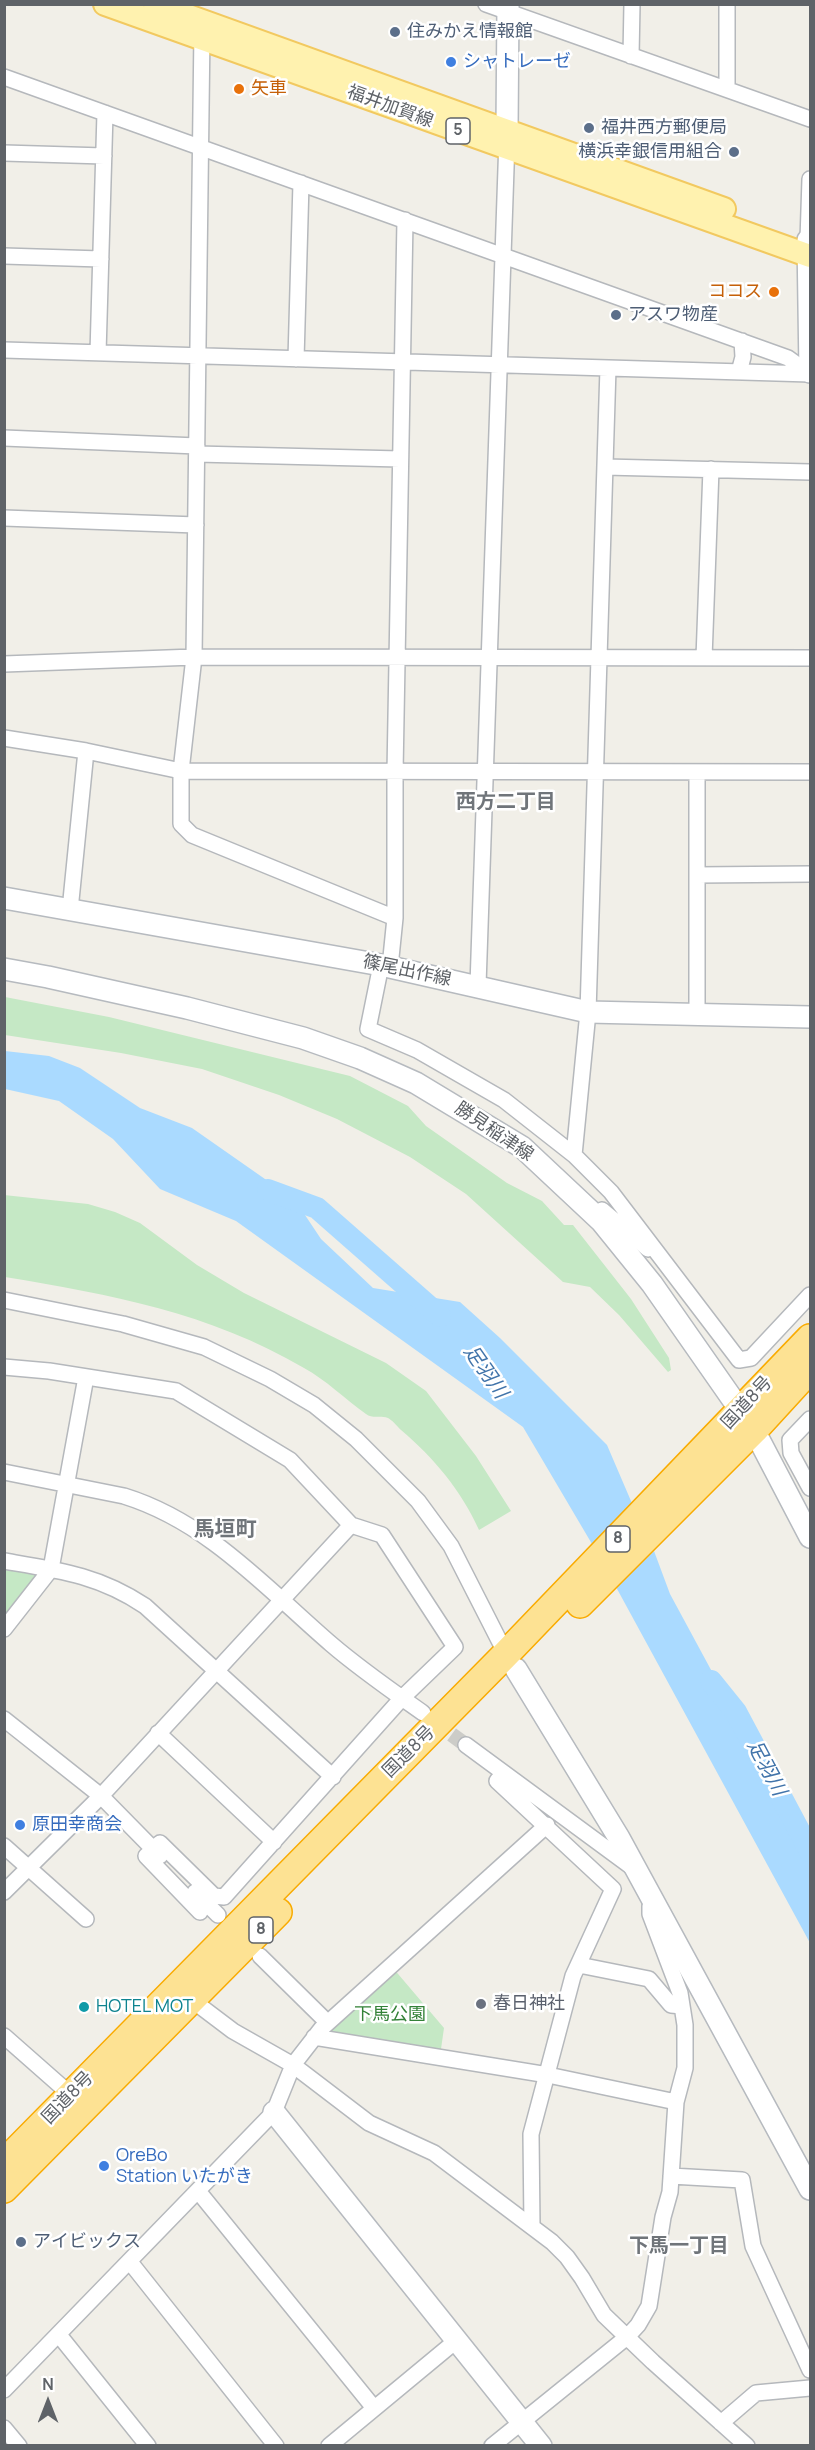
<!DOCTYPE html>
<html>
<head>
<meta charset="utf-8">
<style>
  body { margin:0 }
  #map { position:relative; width:815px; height:2450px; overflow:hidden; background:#f1efe8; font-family:Manrope,sans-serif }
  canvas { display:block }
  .frame { position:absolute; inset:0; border:6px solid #5f6368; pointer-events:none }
  .north { position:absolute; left:18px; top:2372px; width:60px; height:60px; -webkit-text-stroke:4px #fff; paint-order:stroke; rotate:0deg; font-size:16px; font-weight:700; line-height:24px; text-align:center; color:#5f6368 }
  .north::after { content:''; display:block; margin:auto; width:21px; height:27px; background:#5f6368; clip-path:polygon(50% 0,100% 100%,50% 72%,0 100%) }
</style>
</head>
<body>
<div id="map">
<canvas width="815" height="2450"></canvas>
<div class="frame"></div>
<div class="north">N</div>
</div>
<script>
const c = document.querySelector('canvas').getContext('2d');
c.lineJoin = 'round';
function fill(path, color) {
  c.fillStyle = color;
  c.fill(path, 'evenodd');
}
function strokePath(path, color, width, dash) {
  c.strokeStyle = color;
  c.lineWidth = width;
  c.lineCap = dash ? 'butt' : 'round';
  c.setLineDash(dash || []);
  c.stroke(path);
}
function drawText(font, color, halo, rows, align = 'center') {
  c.font = font + ' Manrope,"Noto Sans JP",sans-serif';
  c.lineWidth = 5;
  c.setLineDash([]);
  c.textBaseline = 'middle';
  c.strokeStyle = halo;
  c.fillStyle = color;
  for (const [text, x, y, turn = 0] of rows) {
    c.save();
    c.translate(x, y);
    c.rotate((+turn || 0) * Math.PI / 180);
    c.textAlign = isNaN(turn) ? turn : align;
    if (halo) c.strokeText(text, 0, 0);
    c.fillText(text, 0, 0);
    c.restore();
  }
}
const green = new Path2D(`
  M 5,997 L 109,1017 L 350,1076 L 408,1106 L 426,1126 L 507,1183 L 542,1201 L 564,1225 L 573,1225 L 631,1299 L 669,1358 L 671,1370 L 668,1372 L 619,1315 L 590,1287 L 563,1282 L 466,1194 L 410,1157 L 337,1119 L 279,1095 L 202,1069 L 121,1053 L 5,1035 Z
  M 4,1195 L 88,1204 L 115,1212 L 140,1223 L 197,1265 L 244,1293 L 386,1363 L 426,1391 L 476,1456 L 511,1511 L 479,1530 C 461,1490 434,1458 401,1430 C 397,1426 392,1420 388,1418 C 380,1415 372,1419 366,1414 C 345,1399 326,1380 304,1368 C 208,1312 112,1295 5,1277 Z
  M 5,1567 L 44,1573 L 5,1621 Z
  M 393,1968 L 444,2028 L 440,2056 L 323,2035 Z`);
const water = new Path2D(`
  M 5,1051 L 49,1056 L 80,1068 L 140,1108 L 192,1128 L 295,1200 L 321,1239 L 373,1288 L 460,1302 L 500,1338 L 607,1445 L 634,1508 L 592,1544 L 523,1427 L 236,1221 L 160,1189 L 113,1139 L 59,1101 L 5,1089 Z
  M 654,1551 L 670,1594 L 810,1853 L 810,1943 L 616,1587 Z`);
const river = new Path2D(`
  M 268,1190 L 317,1208 L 440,1316
  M 711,1681 L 736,1712 L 810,1851`);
const streetTunnel = new Path2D(`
  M 433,1721 L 466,1745`);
const street = new Path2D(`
  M 486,4 L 810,119
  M 727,4 L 727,89
  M 202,31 L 194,657 L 181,771 L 181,824 L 192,835 L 395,918
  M 631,56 L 632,4
  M 4,77 L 788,358 L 810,374
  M 4,153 L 104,156
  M 808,240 L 810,179
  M 4,256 L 101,259
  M 4,350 L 810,374
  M 98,353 L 105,113
  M 296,359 L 301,183
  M 739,372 L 743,357 L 742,341
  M 4,438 L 197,446
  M 197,454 L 400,459
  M 605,467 L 810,472
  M 4,518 L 196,525
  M 704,658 L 711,469
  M 4,664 L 194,657 L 810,658
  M 4,738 L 86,751 L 181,771 L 810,772
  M 697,772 L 697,1014
  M 697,875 L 810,874
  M 70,910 L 86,751
  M 381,965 L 368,1029 L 417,1050 L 504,1100 L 574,1155 L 611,1192 L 739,1360 L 751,1358 L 810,1295
  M 390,967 L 395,918 L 395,772 L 405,220
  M 478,985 L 507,139
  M 574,1155 L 588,1012 L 608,368
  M 602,1210 L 648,1249
  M 4,1300 L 123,1324 L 204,1347 L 270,1379 L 314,1405 L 356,1439 L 418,1501 L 451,1546 L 506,1654
  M 4,1367 L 49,1371 L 176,1391 L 290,1460 L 351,1525 L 101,1796 L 4,1892
  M 810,1419 L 790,1440 L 791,1453 L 810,1488
  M 4,1472 L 124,1496 C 208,1522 266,1588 331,1644 C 360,1669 392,1691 423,1713
  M 4,1561 C 58,1570 99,1575 145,1606 L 333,1777
  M 4,1629 L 51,1569 L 86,1377
  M 4,1719 L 101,1796 L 160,1856
  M 158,1733 L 274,1842
  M 466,1745 L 633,1868
  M 504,1773 L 497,1781 L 613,1889 L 573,1976 L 531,2134 L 532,2227
  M 4,1846 L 86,1919
  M 195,1892 L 218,1915
  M 200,1912 L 146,1856 L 160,1843 L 214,1896 L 224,1897 L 402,1698 L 455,1647 L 382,1535 L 351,1525
  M 260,1956 L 327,2022
  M 579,1965 L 649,1979 L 671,2005 L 682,2006
  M 192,2000 L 233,2031 L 293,2065 L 369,2123 L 434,2153 L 552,2242 L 567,2257 L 582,2278 L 604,2315 L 653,2362 L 747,2446
  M 4,2036 L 71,2095
  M 314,2037 L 548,2075 L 676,2102
  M 671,2176 L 742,2180 L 753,2246 L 810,2370
  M 198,2191 L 374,2408
  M 130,2262 L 276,2446
  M 59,2335 L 148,2446
  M 4,2390 L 274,2112 L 293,2065 L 321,2029 L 547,1825
  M 721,2423 L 756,2393 L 810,2388
  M 4,2428 L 19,2446
  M 329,2446 L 457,2340
  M 492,2446 L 627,2337 L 638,2325 L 649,2306 L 663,2217 L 670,2192 L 676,2102 L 685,2068 L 685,2025 L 680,1993 L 650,1914 L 650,1906`);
const secondary = new Path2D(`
  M 507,130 L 508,4
  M 808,240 L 810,372
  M 4,898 L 381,965 L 588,1012 L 810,1017
  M 4,969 L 48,977 L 187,1008 L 303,1038 L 360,1058 L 416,1083 L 522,1147 L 601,1221 L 652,1284 L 754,1430 L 810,1537
  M 516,1669 L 619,1838 L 810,2189
  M 274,2112 L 541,2446`);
const primary = new Path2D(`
  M 105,4 L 810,256
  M 155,4 L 724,209`);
const highway = new Path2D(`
  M 580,1604 L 754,1430 L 810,1369
  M 4,2163 L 506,1654 L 810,1338
  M 4,2189 L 278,1912`);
const markers = [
  [395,32,6,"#5c6f8a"],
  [451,62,6,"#3f7fe0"],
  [239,89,6,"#e8710a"],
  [589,128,6,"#5c6f8a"],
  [734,152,6,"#5c6f8a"],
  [774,292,6,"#e8710a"],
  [616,315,6,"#5c6f8a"],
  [20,1825,6,"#3f7fe0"],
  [481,2004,6,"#6b7280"],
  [84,2007,6,"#0f9aa8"],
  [104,2166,6,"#3f7fe0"],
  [21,2242,6,"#5c6f8a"]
];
const shields = [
  [458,131,24],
  [618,1539,24],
  [261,1930,24]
];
const shieldNames = [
  ["5",458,131],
  ["8",618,1539],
  ["8",261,1930]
];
const serviceNames = [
  ["住みかえ情報館",407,32],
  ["福井西方郵便局",601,128],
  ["横浜幸銀信用組合",722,152,"right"],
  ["アスワ物産",628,315],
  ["アイビックス",33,2242]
];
const shopNames = [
  ["シャトレーゼ",463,62],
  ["原田幸商会",32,1825],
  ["OreBo",116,2156],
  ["Station いたがき",116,2177]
];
const foodNames = [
  ["矢車",251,89],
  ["ココス",762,292,"right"]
];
const streetNames = [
  ["福井加賀線",390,107,20],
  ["篠尾出作線",407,971,12],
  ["勝見稲津線",494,1132,34],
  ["国道8号",747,1403,-47],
  ["国道8号",409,1752,-45],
  ["国道8号",68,2098,-46]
];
const worshipNames = [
  ["春日神社",493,2004]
];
const cultureNames = [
  ["HOTEL MOT",96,2007]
];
const parkNames = [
  ["下馬公園",390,2015]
];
const neighbourhoodNames = [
  ["西方二丁目",506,802],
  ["下馬一丁目",679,2246]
];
const waterNames = [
  ["足羽川",485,1372,55],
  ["足羽川",766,1768,62]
];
const quarterNames = [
  ["馬垣町",225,1530]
];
fill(green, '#c5e8c5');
fill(water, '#aadaff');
strokePath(river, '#aadaff', 22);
strokePath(streetTunnel, '#ccccc8', 15, [15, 8]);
strokePath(street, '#b5b8bc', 18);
strokePath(secondary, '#b6babf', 24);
strokePath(primary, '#f2c960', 26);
strokePath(highway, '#f9ab00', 30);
strokePath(street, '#fff', 15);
strokePath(secondary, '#fff', 21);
strokePath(primary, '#fff2af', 22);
strokePath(highway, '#fde293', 27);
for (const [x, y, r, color] of markers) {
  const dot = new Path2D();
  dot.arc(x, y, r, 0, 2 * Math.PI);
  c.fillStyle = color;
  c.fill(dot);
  strokePath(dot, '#fff', 2);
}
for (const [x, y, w] of shields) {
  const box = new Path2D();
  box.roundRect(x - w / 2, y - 13, w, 26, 4.5);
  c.fillStyle = '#fff';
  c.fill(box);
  strokePath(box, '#5f6368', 1.5);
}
drawText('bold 16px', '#5f6368', null, shieldNames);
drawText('18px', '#4e5e75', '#fff', serviceNames, 'left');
drawText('18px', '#366cbe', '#fff', shopNames, 'left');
drawText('18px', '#c56008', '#fff', foodNames, 'left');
drawText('18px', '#5f6368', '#fff', streetNames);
drawText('18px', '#5b616d', '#fff', worshipNames, 'left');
drawText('18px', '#0d838f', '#fff', cultureNames, 'left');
drawText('18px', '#348238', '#fff', parkNames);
drawText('bold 20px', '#70757a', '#fff', neighbourhoodNames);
drawText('italic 20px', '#4174aa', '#fff', waterNames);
drawText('bold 21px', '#70757a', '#fff', quarterNames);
</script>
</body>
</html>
